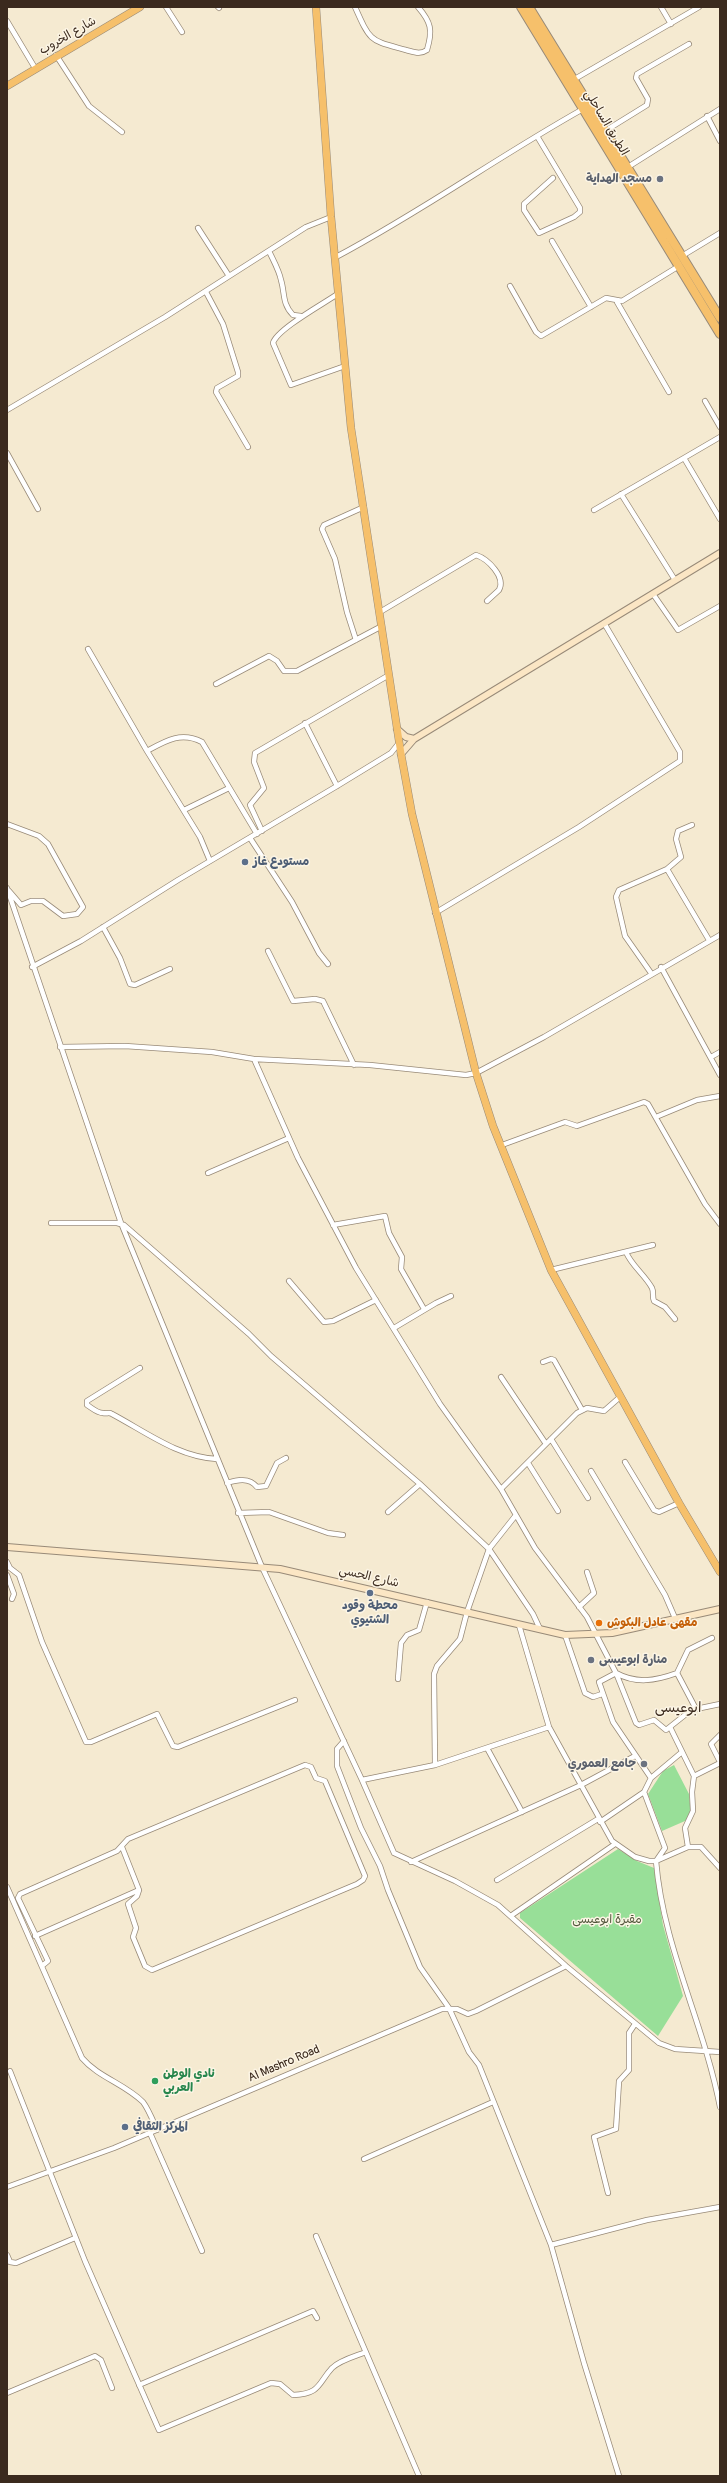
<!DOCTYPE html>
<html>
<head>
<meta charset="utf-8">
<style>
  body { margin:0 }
  #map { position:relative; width:727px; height:2483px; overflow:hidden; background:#f5ead1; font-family:Pangolin,sans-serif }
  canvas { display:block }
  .frame { position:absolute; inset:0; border:8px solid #3b2a1e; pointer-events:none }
</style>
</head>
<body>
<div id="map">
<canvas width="727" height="2483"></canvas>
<div class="frame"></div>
</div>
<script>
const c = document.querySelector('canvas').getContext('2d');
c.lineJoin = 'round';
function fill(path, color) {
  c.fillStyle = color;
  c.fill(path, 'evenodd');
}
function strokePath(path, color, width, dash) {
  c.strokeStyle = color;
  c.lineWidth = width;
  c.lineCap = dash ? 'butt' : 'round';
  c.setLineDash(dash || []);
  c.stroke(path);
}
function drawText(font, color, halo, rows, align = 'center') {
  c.font = font + ' Pangolin,"Playpen Sans Arabic",sans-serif';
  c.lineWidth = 3;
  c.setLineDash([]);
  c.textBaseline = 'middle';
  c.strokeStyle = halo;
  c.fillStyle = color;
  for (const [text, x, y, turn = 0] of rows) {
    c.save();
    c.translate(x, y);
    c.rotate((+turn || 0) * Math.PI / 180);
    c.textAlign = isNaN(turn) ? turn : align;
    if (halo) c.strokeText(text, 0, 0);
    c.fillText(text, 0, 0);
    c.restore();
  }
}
const green = new Path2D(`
  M 674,1765 L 689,1794 L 691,1814 L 685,1821 L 662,1831 L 648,1794 L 663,1771 Z
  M 618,1849 L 637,1861 L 654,1868 L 663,1925 L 683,1996 L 658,2036 L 520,1918 L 520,1913 Z`);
const street = new Path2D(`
  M 166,7 L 182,32
  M 218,7 L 219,8
  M 355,7 C 371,43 370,40 406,50 C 414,52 420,55 427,50 C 433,30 431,22 418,7
  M 661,7 L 671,24
  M 7,21 L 35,68
  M 56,55 L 89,106 L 122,132
  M 573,80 L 699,7
  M 707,116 L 720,141
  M 605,131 L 647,105 L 648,99 L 636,78 L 637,74 L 689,44
  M 537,136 L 580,208 L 580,212 L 574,217 L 539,233 L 524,210 L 524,204 L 553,178
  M 628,167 L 720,109
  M 198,228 L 229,276
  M 552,241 L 591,307
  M 269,251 C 273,260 279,270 281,280 C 285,293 282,304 293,315 L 301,316
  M 682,256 L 720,233
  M 336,257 C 421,212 499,156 583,109
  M 510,286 L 536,332 L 541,336 L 606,298 L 622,301 L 679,266
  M 206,292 L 223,324 L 238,372 L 238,376 L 217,388 L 216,392 L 248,447
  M 339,293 C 325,303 277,329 273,343 L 291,385 L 345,366
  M 617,302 L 669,392
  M 705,401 L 720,427
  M 7,410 L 165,317 L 306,227 L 331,217
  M 7,453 L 38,509
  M 684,458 L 720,437
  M 621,494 L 675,580
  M 594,510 L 684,458 L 720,519
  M 653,594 L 678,630 L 720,606
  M 380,612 L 476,555 C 488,559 506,577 499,590 L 487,601
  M 356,640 L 347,612 L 335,559 L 322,529 L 324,525 L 364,507
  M 88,649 L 147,751 C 165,741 181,731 202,742 L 257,834
  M 216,684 L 269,656 L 277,661 L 284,671 L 297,671 L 382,626
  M 305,723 L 337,786
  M 147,751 L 200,837 L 210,861
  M 184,810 L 229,788
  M 7,824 L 39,836 L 48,844 L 83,907 L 77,914 L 63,916 L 43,901 L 31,901 L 21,905 L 9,891
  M 262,831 L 250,805 L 264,788 L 254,762 L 255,753 L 389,675
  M 250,838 L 292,902 L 319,953 L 328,964
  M 667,869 L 681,857 L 676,839 L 678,831 L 692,825
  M 7,888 L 121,1223 L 262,1567 L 362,1780 L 394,1853 L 455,1881 L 498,1905 L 566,1966 L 659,2043 L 675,2049 L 720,2052
  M 435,913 L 579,827 L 680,761 L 680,752 L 604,623
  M 103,927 L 120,958 L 130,984 L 135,985 L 170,969
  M 268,951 L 293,1001 L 315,999 L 323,1001 L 354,1065
  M 32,967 L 81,941 L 178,880 L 337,786 L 391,753 L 399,743
  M 661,967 L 720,1075
  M 651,973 L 625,936 L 616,897 L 619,890 L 667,869 L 709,940
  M 60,1047 L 125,1046 L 212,1052 L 254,1059 L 370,1065 L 466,1075 L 476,1073 L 544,1037 L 720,935
  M 711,1057 L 720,1052
  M 254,1059 L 298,1158 L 356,1268 L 440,1404 L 501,1489 L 535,1548 L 587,1617 L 616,1673 L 636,1723 L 639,1725 L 654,1720 L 666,1730 L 695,1707
  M 656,1117 L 697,1100 L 720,1096
  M 502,1145 L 565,1122 L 577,1126 L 644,1102 L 648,1104 L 705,1204 L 720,1224
  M 208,1173 L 289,1138
  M 51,1223 L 117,1223 L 124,1225 L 249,1334 L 271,1356 L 420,1484 L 489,1549 L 533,1614 L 540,1629
  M 333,1225 L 385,1216 L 389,1233 L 402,1257 L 401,1269 L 424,1309
  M 626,1252 C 631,1265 645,1275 652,1288 C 654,1292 652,1296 654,1301 L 665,1307 L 675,1319
  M 551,1270 L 653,1245
  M 289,1281 L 324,1322 L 333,1321 L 376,1300
  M 394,1328 L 436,1303 L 451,1296
  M 543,1362 L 551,1359 L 554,1360 L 582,1410
  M 140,1368 L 87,1401 L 87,1405 C 92,1408 97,1413 103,1413 C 107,1414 109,1412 112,1414 C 146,1432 178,1457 217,1459
  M 501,1377 L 546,1444
  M 551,1439 L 588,1498
  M 625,1462 L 654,1510 L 659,1512 L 679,1503
  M 528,1463 L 558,1511
  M 591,1471 L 665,1595 L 675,1618
  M 227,1483 C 237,1480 249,1477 257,1487 L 266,1486 L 277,1463 L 286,1458
  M 501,1489 L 577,1413 L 587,1408 L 604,1411 L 620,1397
  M 388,1512 L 420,1484
  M 238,1513 L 269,1512 L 328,1533 L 343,1535
  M 7,1562 L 10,1568 L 19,1575 L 42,1642 L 86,1742 L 91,1742 L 157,1714 L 173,1746 L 178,1747 L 295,1700
  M 7,1575 L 14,1594 L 12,1599
  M 579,1607 L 594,1593 L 587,1572
  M 519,1625 L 549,1727 L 612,1841 L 635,1857 L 649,1861 L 656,1861 L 688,1847 L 701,1847 L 720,1868
  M 565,1635 L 585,1693 L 593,1697 L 602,1694
  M 677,1673 L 696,1709 L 720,1704
  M 398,1679 L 401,1643 L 407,1635 L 419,1630 L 427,1602
  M 670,1727 L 694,1776 L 692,1792 L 693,1811 L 685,1828 L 688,1847
  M 720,1735 L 711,1744 L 720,1762
  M 344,1741 L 337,1749 L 337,1766 L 361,1828 L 380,1866 L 388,1890 L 420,1967 L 449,2008 L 469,2052 L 479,2065 L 551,2245 L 584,2363 L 619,2476
  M 487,1748 L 522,1812
  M 682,1752 L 651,1778 L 644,1792 L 665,1848 L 656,1861 C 663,1947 704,2023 720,2107
  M 435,1765 L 434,1674 L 437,1666 L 460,1639 L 467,1612 L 489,1549 L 516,1515
  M 694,1776 L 720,1763
  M 651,1778 L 613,1722 L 599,1682 L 616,1673 C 636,1684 655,1681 677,1673 L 688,1650 L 712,1638
  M 362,1780 L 435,1765 L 549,1727
  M 600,1822 L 644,1792
  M 411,1862 L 581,1785 L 635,1756
  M 497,1880 L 598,1819
  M 7,1887 L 82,2058 C 98,2077 125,2084 143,2102 C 149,2110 153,2121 157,2130
  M 512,1915 L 615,1844
  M 35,1936 L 139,1890
  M 42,1966 L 48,1961 L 18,1898 L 20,1894 L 117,1851 L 128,1839 L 305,1765 L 311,1767 L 316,1778 L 325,1781 L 365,1876 L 363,1880 L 357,1884 L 152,1970 L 145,1966 L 133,1937 L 136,1928 L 128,1904 L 137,1896 L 139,1890 L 122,1847
  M 10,2071 L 85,2261 L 159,2430 L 271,2383 L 280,2384 L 293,2395 C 321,2394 318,2383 332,2368 C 340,2360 356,2356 366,2352
  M 150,2133 L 202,2251
  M 364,2159 L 493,2102
  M 7,2187 L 114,2148 L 442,2009 L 457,2009 L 468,2014 L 476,2011 L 566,1966
  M 608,2193 L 594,2137 L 616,2129 L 619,2081 L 629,2070 L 629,2033 L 635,2024
  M 316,2236 L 419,2476
  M 551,2245 L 647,2220 L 720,2207
  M 7,2255 L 10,2262 L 16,2263 L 75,2238
  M 139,2385 L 313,2311 L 317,2318
  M 7,2393 L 95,2356 L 101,2360 L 112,2388`);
const secondary = new Path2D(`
  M 397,729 L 406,737 L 414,739
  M 401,754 L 414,739 L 720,553
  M 7,1547 L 280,1569 L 565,1635 L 612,1633 L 720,1609`);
const primary = new Path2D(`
  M 316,7 L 331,217 L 351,428 L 401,754 L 412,814 L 476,1073 L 493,1126 L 551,1270 L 679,1503 L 720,1572
  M 7,86 L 140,7`);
const highway = new Path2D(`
  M 521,7 L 720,334
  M 529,7 L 720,318`);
const markers = [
  [660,179,4,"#6b7280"],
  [245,862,4,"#5c6f8a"],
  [370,1593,4,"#5c6f8a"],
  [599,1623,4,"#e8710a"],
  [591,1660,4,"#6b7280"],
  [644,1764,4,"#6b7280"],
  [155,2081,4,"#2e9e5b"],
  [125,2127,4,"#5c6f8a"]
];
const streetNames = [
  ["شارع الخروب",68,36,-30],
  ["الطريق الساحلي",606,123,59],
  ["شارع الحسي",369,1577,13],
  ["Al Mashro Road",284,2064,-23]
];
const worshipNames = [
  ["مسجد الهداية",652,179],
  ["منارة ابوعيسى",599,1660,"left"],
  ["جامع العموري",636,1764]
];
const serviceNames = [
  ["مستودع غاز",253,862],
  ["محطة وقود",370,1606,"center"],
  ["الشتيوي",370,1620,"center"],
  ["المركز الثقافي",133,2127]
];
const foodNames = [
  ["مقهى عادل البكوش",607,1623]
];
const parkNames = [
  ["مقبرة ابوعيسى",607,1920]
];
const leisureNames = [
  ["نادي الوطن",163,2074],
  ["العربي",163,2088]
];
const quarterNames = [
  ["ابوعيسى",678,1708]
];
fill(green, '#98df98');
strokePath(street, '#988a78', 6);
strokePath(secondary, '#988a78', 8);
strokePath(primary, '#988a78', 8);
strokePath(highway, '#988a78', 10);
strokePath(street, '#fff', 4.5);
strokePath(secondary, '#fbe6c4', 6);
strokePath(primary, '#f6c06b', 7);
strokePath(highway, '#f6c06b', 8);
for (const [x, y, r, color] of markers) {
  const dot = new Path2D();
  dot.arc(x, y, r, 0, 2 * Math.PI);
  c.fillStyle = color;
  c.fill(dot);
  strokePath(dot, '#fcf5e5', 1.5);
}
drawText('12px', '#3b2a1e', '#fcf5e5', streetNames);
drawText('bold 12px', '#5b616d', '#fcf5e5', worshipNames, 'right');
drawText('bold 12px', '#4e5e75', '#fcf5e5', serviceNames, 'left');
drawText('bold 12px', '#c56008', '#fcf5e5', foodNames, 'left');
drawText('12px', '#52573c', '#fcf5e5', parkNames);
drawText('bold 12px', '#27864d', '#fcf5e5', leisureNames, 'left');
drawText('14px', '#3b2a1e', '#fcf5e5', quarterNames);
</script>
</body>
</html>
